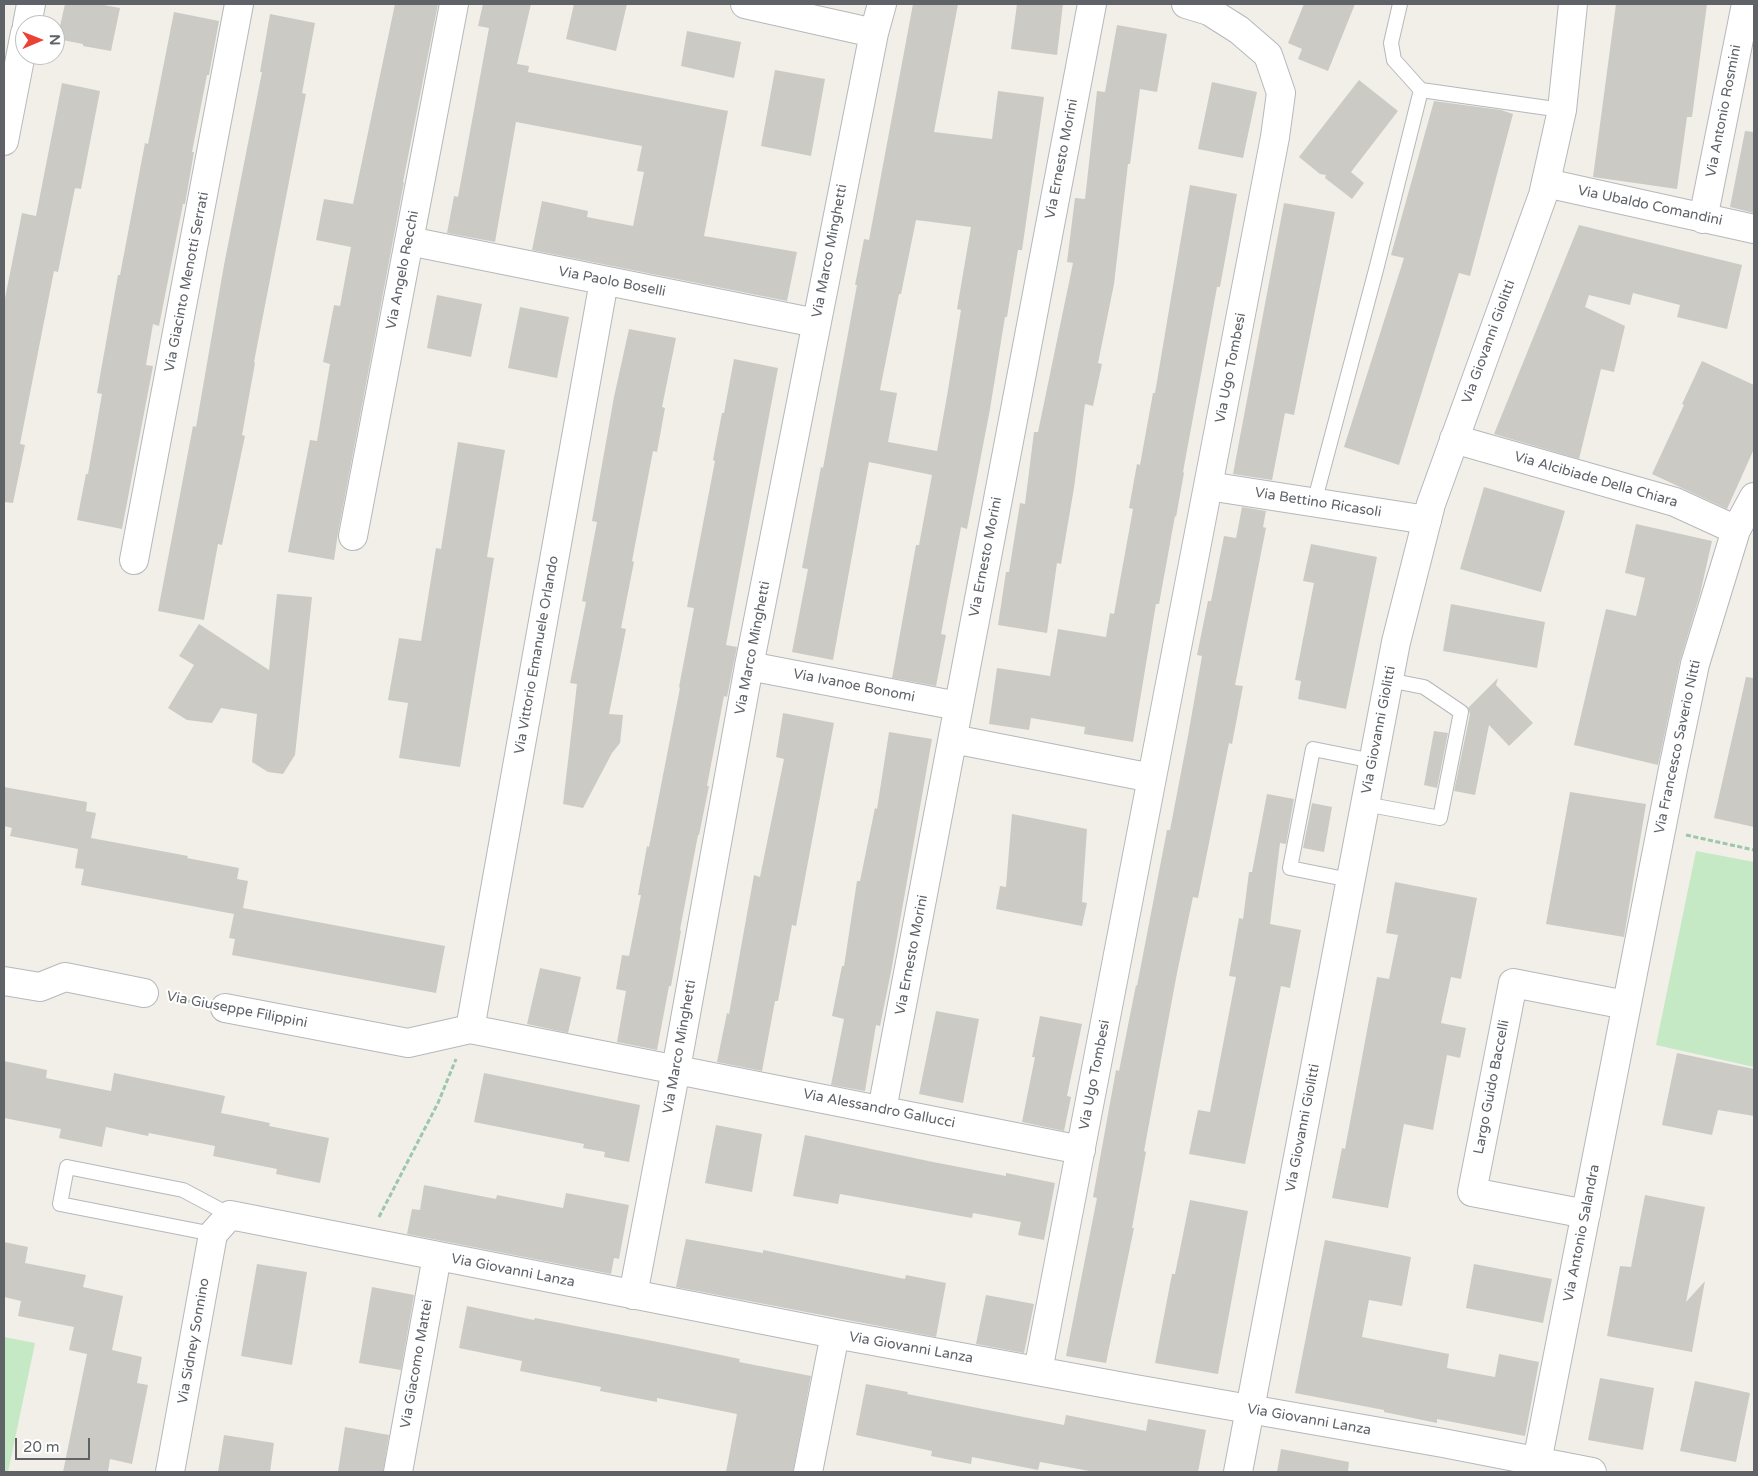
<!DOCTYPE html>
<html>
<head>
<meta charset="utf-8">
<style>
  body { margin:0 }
  #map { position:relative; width:1758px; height:1476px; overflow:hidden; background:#f1efe8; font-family:"Varela Round",sans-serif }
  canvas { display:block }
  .frame { position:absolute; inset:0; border:5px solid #5f6368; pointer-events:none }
  .north { position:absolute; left:15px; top:15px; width:50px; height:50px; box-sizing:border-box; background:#fff; border:1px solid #bfc1c3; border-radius:50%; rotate:89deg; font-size:14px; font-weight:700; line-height:20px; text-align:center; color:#5f6368 }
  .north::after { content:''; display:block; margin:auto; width:18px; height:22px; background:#ea4335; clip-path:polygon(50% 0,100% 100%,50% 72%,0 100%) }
  .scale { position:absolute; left:15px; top:1438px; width:75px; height:22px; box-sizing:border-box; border:2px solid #5f6368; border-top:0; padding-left:6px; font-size:15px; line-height:18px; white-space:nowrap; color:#5f6368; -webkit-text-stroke:4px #fff; paint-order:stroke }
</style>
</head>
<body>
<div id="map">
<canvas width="1758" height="1476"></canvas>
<div class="frame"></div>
<div class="north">N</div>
<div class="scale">20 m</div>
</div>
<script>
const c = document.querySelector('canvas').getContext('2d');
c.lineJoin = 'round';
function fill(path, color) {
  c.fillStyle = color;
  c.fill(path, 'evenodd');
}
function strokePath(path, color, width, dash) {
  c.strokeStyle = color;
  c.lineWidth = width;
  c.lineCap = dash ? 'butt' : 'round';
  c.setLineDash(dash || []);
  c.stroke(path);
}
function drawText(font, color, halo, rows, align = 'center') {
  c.font = font + ' "Varela Round",sans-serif';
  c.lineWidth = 4;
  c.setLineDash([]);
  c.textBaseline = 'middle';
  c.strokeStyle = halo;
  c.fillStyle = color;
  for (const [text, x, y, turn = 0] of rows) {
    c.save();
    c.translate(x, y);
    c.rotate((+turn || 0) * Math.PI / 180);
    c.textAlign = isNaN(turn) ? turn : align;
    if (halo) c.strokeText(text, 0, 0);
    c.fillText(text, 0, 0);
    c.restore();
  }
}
const green = new Path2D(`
  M 1696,851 L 1754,862 L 1754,1067 L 1656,1045 Z
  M 4,1337 L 35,1343 L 8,1472 L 4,1472 Z`);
const building = new Path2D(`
  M 65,4 L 98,4 L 120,8 L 111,51 L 83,46 L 83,44 L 57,39 Z
  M 395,4 L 438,4 L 403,182 L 404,182 L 338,533 L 334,560 L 288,552 L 310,440 L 317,441 L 330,364 L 323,362 L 334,305 L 340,306 L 351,247 L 316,240 L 324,199 L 353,204 Z
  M 483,4 L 531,4 L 517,64 L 529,66 L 528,72 L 728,111 L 704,236 L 797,252 L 787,301 L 532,250 L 542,201 L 588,211 L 587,217 L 633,226 L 644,172 L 637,171 L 642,146 L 516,122 L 495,242 L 447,233 L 454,196 L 458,197 L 489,28 L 478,26 Z
  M 574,4 L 627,4 L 616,51 L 566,39 Z
  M 913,4 L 958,4 L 934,132 L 992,139 L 998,91 L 1044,97 L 1022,250 L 1018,250 L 1007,317 L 1005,317 L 990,409 L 967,529 L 961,527 L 941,634 L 946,635 L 936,686 L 892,678 L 916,545 L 919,545 L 932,475 L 869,462 L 833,660 L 792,652 L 808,569 L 802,568 L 821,467 L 823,468 L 857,285 L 855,285 L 864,239 L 869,240 ZM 916,220 L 971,227 L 957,309 L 961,310 L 947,396 L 937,451 L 888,442 L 897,393 L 880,390 L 899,294 L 901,294 Z
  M 1017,4 L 1063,4 L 1057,55 L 1011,49 Z
  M 1304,4 L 1355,4 L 1328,71 L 1298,59 L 1302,49 L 1288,43 Z
  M 1616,4 L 1707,4 L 1692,117 L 1687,117 L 1677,189 L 1593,177 Z
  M 174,12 L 219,21 L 209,75 L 207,75 L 192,152 L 194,152 L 185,204 L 183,204 L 159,326 L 153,324 L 146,365 L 153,366 L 122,529 L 77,520 L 86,474 L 88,474 L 102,394 L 97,393 L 118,275 L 120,275 L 145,143 L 148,144 Z
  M 270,14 L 315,23 L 302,93 L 306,94 L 254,362 L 255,363 L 242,435 L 245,436 L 222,545 L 218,544 L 204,620 L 158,611 L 193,426 L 196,427 L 224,265 L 262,72 L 260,72 Z
  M 1117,25 L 1167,34 L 1157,92 L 1140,89 L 1130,164 L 1128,164 L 1114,284 L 1098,363 L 1102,364 L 1093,406 L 1085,404 L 1074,488 L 1061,564 L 1057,563 L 1047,633 L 998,625 L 1006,572 L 1009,572 L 1020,503 L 1025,504 L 1034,432 L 1038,432 L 1073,263 L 1067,262 L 1075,198 L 1085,199 L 1097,91 L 1105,92 Z
  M 687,31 L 741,42 L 734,78 L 681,66 Z
  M 775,70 L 825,79 L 811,156 L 761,146 Z
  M 1359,80 L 1398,111 L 1351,172 L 1364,183 L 1352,199 L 1325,178 L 1326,175 L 1320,174 L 1299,157 Z
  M 1212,82 L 1257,92 L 1243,158 L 1198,149 Z
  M 62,83 L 100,91 L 81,189 L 75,188 L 58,272 L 54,271 L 20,444 L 25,445 L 13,503 L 4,502 L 4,303 L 22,213 L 36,216 Z
  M 1434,101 L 1501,110 L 1513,114 L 1470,276 L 1459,273 L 1399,465 L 1344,447 L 1404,258 L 1391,255 Z
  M 1745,131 L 1754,132 L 1754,213 L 1730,207 Z
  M 1190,185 L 1237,194 L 1220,287 L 1217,287 L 1183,472 L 1184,473 L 1176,517 L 1175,516 L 1159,604 L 1156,604 L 1133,742 L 1084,734 L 1085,727 L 1031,718 L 1029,730 L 989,724 L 997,668 L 1050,676 L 1058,629 L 1106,637 L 1110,613 L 1114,614 L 1133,509 L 1129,508 L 1137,464 L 1140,465 L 1153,393 L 1155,393 Z
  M 1284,203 L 1335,212 L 1294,415 L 1285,413 L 1272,480 L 1233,474 Z
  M 1579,225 L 1742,265 L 1727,329 L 1677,317 L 1680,305 L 1633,293 L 1630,305 L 1589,295 L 1585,307 L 1625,326 L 1614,372 L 1601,369 L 1579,459 L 1494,434 Z
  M 437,295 L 482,304 L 471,357 L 427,348 Z
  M 520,307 L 569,317 L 557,378 L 508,368 Z
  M 629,329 L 676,338 L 662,407 L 665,408 L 657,452 L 653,451 L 632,561 L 634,562 L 621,628 L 626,629 L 609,714 L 623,715 L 620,743 L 612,753 L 583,808 L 563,804 L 577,684 L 570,683 L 586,602 L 582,601 L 597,522 L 592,521 L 614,397 Z
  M 734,359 L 778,368 L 726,645 L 737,647 L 727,697 L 724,696 L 707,786 L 709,786 L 699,835 L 698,835 L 680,930 L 681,931 L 671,986 L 669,986 L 657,1050 L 617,1042 L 626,991 L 616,989 L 622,955 L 629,956 L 641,895 L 638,895 L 647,846 L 649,847 L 680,688 L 679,687 L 694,608 L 687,607 L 715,461 L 713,460 L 722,413 L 724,413 Z
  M 1702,361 L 1754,385 L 1754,449 L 1727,509 L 1652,474 L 1684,405 L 1682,404 Z
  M 458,442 L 505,450 L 487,557 L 494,558 L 460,767 L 399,758 L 408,703 L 388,700 L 399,638 L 421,641 L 436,548 L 441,549 Z
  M 1484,487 L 1565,511 L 1541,592 L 1460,569 Z
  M 1242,507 L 1266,511 L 1263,527 L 1266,528 L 1235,685 L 1243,686 L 1232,744 L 1229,743 L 1198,898 L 1193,897 L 1177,973 L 1144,1151 L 1146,1152 L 1132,1228 L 1134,1228 L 1106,1363 L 1066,1356 L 1097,1198 L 1093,1197 L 1116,1070 L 1119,1071 L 1136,985 L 1137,986 L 1167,830 L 1170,830 L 1188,736 L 1202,656 L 1197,655 L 1208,601 L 1211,601 L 1224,536 L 1236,538 Z
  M 1636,524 L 1712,541 L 1700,594 L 1680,661 L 1658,765 L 1574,745 L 1606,609 L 1636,616 L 1645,578 L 1625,573 Z
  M 1311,544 L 1377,557 L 1346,709 L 1298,699 L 1301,681 L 1295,680 L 1314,583 L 1303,581 Z
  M 277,594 L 312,597 L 295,755 L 283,774 L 268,772 L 252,762 L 257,714 L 221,708 L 212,723 L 187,720 L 168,708 L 194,665 L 179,656 L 199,624 L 269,670 Z
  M 1451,604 L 1545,622 L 1537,668 L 1443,651 Z
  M 1746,677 L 1754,678 L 1754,827 L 1714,818 Z
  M 1498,678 L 1496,685 L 1533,723 L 1509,746 L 1489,725 L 1475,795 L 1454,791 L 1470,714 L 1468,708 Z
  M 783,713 L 834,723 L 796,926 L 792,925 L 778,1001 L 775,1001 L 762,1071 L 717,1062 L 727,1013 L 729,1014 L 754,875 L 760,877 L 784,759 L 776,757 Z
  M 1434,731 L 1448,733 L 1437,788 L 1424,785 Z
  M 889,732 L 932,739 L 891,972 L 880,1026 L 876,1025 L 865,1091 L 831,1085 L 844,1019 L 832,1016 L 842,966 L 844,966 L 857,881 L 860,881 L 875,808 L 877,809 Z
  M 4,787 L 87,802 L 86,811 L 96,813 L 91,838 L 188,856 L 187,858 L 239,868 L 237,879 L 248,881 L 243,908 L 445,946 L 436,993 L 232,955 L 235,939 L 229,938 L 234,914 L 81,885 L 84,869 L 75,868 L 78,849 L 10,836 L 12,828 L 4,826 Z
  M 1570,792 L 1646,804 L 1624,937 L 1546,924 Z
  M 1267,794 L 1294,799 L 1286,844 L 1280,843 L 1270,924 L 1301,930 L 1290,988 L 1281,986 L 1245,1164 L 1189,1154 L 1198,1110 L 1210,1112 L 1236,977 L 1229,976 L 1239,918 L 1243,919 L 1249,872 L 1252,872 Z
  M 1312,803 L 1332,807 L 1324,852 L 1303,848 Z
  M 1012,814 L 1087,829 L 1082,902 L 1087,903 L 1082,926 L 996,909 L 1000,886 L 1006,887 Z
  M 1395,882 L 1477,898 L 1461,979 L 1451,977 L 1441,1023 L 1466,1028 L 1460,1058 L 1447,1055 L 1433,1130 L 1404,1124 L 1388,1208 L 1332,1198 L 1342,1148 L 1345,1149 L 1377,977 L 1389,979 L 1398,935 L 1386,933 Z
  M 540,968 L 581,977 L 568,1033 L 527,1024 Z
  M 936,1011 L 979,1019 L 963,1103 L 919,1094 Z
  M 1040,1016 L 1082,1024 L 1067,1096 L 1071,1097 L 1064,1131 L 1022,1122 L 1035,1057 L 1032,1057 Z
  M 1677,1053 L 1754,1069 L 1754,1116 L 1718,1110 L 1712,1135 L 1662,1125 Z
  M 4,1061 L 47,1070 L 46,1078 L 111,1091 L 114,1073 L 225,1096 L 221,1113 L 270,1123 L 269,1126 L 329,1138 L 320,1183 L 276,1174 L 277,1169 L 213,1156 L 215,1146 L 149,1133 L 148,1136 L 106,1127 L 102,1147 L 59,1138 L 61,1129 L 4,1118 Z
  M 484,1073 L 640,1105 L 629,1162 L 604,1157 L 605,1152 L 583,1148 L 584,1144 L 474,1122 Z
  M 716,1125 L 762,1134 L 752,1192 L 705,1183 Z
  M 805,1135 L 933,1162 L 1006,1176 L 1006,1173 L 1055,1183 L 1044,1240 L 1018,1235 L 1021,1222 L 973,1213 L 972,1218 L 840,1194 L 838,1204 L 793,1196 Z
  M 424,1185 L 496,1199 L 497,1195 L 563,1208 L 566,1193 L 629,1205 L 619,1259 L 614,1258 L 611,1274 L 407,1234 L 412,1209 L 420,1210 Z
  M 1645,1195 L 1705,1207 L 1686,1302 L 1705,1281 L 1692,1352 L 1607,1336 L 1620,1266 L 1631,1267 Z
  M 1190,1200 L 1248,1211 L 1218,1374 L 1155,1363 L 1172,1274 L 1175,1274 Z
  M 686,1239 L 763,1253 L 763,1250 L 905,1279 L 906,1275 L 946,1283 L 936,1337 L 676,1287 Z
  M 1325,1240 L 1411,1257 L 1402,1306 L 1369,1300 L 1362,1337 L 1449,1354 L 1447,1368 L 1495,1377 L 1499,1354 L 1539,1362 L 1525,1436 L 1437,1419 L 1437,1423 L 1384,1412 L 1384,1410 L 1295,1393 Z
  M 4,1242 L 28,1247 L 25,1263 L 86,1275 L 83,1287 L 123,1296 L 112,1350 L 142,1357 L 137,1383 L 148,1385 L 132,1464 L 110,1459 L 108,1472 L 63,1472 L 87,1354 L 69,1350 L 74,1327 L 18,1316 L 21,1301 L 4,1297 Z
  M 257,1264 L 307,1272 L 292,1365 L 241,1356 Z
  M 1474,1264 L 1552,1279 L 1543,1323 L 1466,1308 Z
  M 372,1287 L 414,1295 L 401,1370 L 359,1363 Z
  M 986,1295 L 1034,1304 L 1024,1353 L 976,1344 Z
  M 467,1306 L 534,1320 L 535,1318 L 668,1344 L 740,1359 L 739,1362 L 811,1376 L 793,1472 L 726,1472 L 737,1414 L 657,1398 L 657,1402 L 600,1391 L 601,1387 L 520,1371 L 522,1361 L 459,1348 Z
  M 1600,1378 L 1654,1388 L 1643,1450 L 1588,1440 Z
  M 1695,1381 L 1750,1393 L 1736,1462 L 1680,1451 Z
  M 866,1384 L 908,1392 L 907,1394 L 1064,1425 L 1066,1415 L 1146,1431 L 1148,1419 L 1206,1430 L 1198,1472 L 1095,1472 L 1040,1462 L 1038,1470 L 972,1457 L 971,1464 L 931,1456 L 932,1451 L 856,1435 Z
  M 345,1427 L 389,1435 L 383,1472 L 338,1472 Z
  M 224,1435 L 274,1443 L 270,1472 L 218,1472 Z
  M 1281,1449 L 1349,1462 L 1348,1472 L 1277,1472 Z`);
const path = new Path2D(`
  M 1686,835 L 1754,850
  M 170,998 L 200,1003
  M 379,1217 L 438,1103 L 456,1059`);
const service = new Path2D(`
  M 1400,4 L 1391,43 L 1394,60 L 1421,90 L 1562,110
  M 1314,503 L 1377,266 L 1421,90
  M 1365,804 L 1440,818 L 1461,712 L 1424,687 L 1388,680
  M 1350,880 L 1290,868 L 1313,749 L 1373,761
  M 213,1234 L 60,1204 L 67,1167 L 183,1190 L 230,1215`);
const minor = new Path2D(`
  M 745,4 L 874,33
  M 27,25 L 31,4
  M 4,141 L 25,33
  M 1546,183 L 1754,229
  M 1703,219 L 1746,4
  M 409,241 L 816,323
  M 1454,439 L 1675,502 L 1736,530
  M 1208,486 L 1427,520
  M 353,536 L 454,4
  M 134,560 L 239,4
  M 749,666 L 958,706
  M 953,739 L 1152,778
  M 4,981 L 40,987 L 65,977 L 144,993
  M 225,1008 L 408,1043 L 470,1029 L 1081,1150
  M 470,1029 L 604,281
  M 882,1110 L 1092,4
  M 1586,1214 L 1472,1192 L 1513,983 L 1626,1005
  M 633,1295 L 676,1069 L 749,666 L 874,33 L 882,4
  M 1038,1371 L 1275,137 L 1281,93 L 1268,55 L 1239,30 L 1209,11 L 1186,4
  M 170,1472 L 213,1234 L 230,1215 L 835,1334 L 1135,1389 L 1443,1443 L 1592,1472
  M 398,1472 L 437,1256
  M 808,1472 L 835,1334
  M 1535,1472 L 1673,769 L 1695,664 L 1736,530 L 1754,497`);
const tertiary = new Path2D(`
  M 1238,1472 L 1396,642 L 1431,504 L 1543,195 L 1562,110 L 1573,4`);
const streetNames = [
  ["Via Antonio Rosmini",1724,111,-79],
  ["Via Ernesto Morini",1062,159,-79],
  ["Via Ubaldo Comandini",1650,206,12],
  ["Via Marco Minghetti",830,251,-79],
  ["Via Angelo Recchi",403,270,-79],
  ["Via Giacinto Menotti Serrati",187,282,-79],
  ["Via Paolo Boselli",612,282,11],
  ["Via Giovanni Giolitti",1489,342,-70],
  ["Via Ugo Tombesi",1231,368,-79],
  ["Via Alcibiade Della Chiara",1596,480,16],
  ["Via Bettino Ricasoli",1318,503,9],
  ["Via Ernesto Morini",986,557,-79],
  ["Via Marco Minghetti",753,648,-79],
  ["Via Vittorio Emanuele Orlando",537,655,-80],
  ["Via Ivanoe Bonomi",854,686,11],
  ["Via Giovanni Giolitti",1379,730,-79],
  ["Via Francesco Saverio Nitti",1678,747,-78],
  ["Via Ernesto Morini",912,955,-79],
  ["Via Giuseppe Filippini",237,1010,11],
  ["Via Marco Minghetti",680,1047,-80],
  ["Via Ugo Tombesi",1095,1075,-79],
  ["Largo Guido Baccelli",1492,1087,-79],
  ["Via Alessandro Gallucci",879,1109,11],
  ["Via Giovanni Giolitti",1303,1128,-79],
  ["Via Antonio Salandra",1582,1233,-79],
  ["Via Giovanni Lanza",513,1271,11],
  ["Via Sidney Sonnino",194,1341,-80],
  ["Via Giovanni Lanza",911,1348,10],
  ["Via Giacomo Mattei",417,1364,-80],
  ["Via Giovanni Lanza",1309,1420,10]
];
fill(green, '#c5e8c5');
fill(building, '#cccac5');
strokePath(service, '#b5b8bc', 16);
strokePath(minor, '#b5b8bc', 30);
strokePath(tertiary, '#b5b8bc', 30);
strokePath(path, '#9cc7a9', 3, [5, 2.5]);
strokePath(service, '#fff', 14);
strokePath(minor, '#fff', 28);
strokePath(tertiary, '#fff', 28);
drawText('14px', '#5f6368', '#fff', streetNames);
</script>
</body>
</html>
